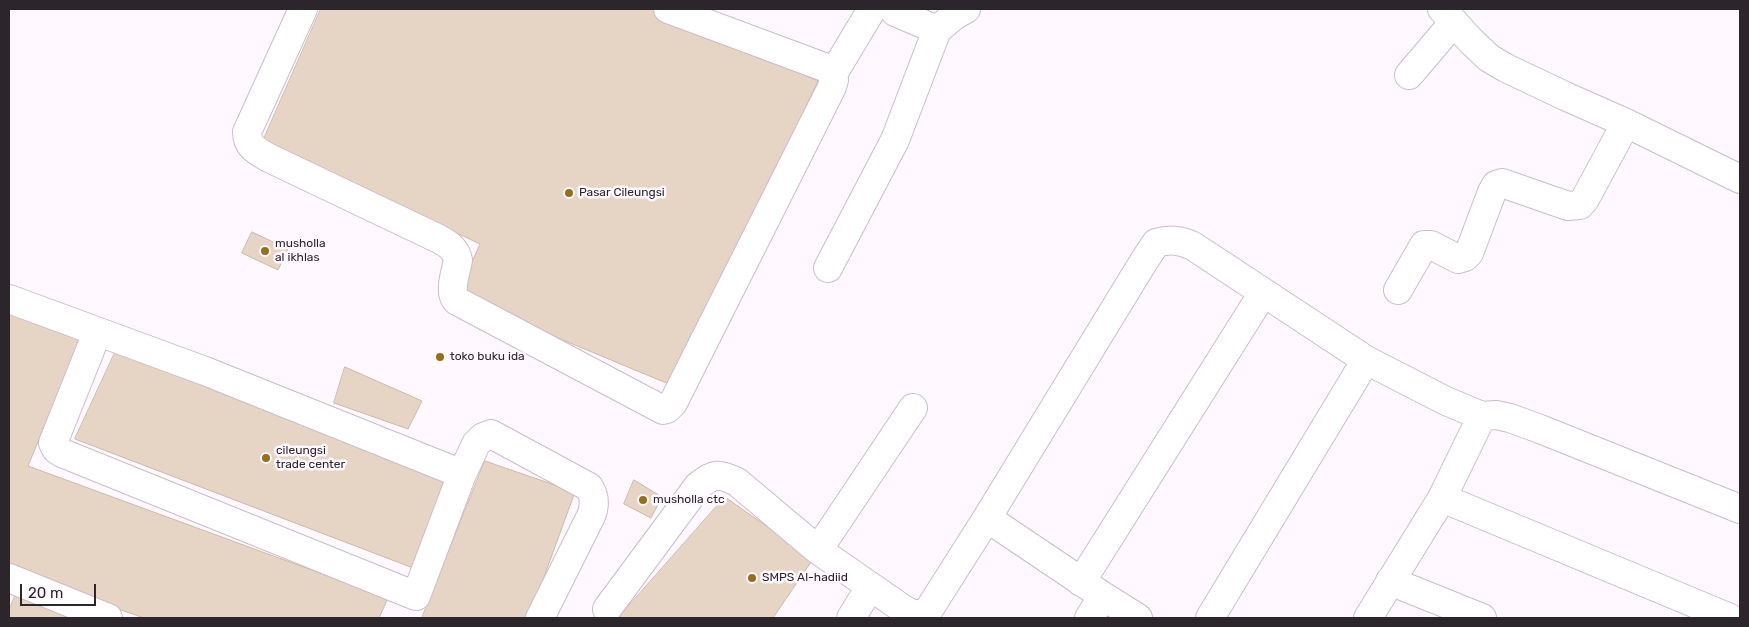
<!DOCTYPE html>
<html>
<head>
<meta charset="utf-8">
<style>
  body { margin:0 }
  #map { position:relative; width:1749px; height:627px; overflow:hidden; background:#fff8ff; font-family:Rubik,sans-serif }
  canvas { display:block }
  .frame { position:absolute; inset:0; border:10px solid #2c262c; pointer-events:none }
  .scale { position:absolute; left:20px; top:584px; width:76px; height:22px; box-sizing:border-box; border:2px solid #2c262c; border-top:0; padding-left:6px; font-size:15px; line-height:18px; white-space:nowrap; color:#2c262c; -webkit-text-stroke:4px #fff8ff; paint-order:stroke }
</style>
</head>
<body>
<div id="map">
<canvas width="1749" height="627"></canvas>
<div class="frame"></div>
<div class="scale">20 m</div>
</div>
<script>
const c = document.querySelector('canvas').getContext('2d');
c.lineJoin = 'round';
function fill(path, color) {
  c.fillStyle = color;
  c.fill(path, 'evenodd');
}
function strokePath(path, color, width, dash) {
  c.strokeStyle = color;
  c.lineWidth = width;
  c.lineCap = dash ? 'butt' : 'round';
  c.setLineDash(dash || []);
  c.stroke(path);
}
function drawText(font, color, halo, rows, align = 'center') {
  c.font = font + ' Rubik,sans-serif';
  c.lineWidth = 5;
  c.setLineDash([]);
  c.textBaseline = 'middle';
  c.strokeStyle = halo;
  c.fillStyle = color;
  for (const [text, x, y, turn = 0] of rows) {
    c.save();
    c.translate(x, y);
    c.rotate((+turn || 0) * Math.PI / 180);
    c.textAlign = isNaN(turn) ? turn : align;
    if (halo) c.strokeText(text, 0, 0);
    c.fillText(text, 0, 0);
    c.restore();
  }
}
const building = new Path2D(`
  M 321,9 L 656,9 L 818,81 L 676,387 L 457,296 L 480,244 L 263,141 Z
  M 252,232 L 288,249 L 278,270 L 242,253 Z
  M 9,310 L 81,337 L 28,466 L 388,598 L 379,618 L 144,618 L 9,571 Z
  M 119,344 L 454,477 L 421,571 L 75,439 Z
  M 345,367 L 422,401 L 408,429 L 334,403 Z
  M 485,461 L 575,492 L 529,618 L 422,618 Z
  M 634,480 L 662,497 L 651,518 L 624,504 Z
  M 725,497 L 813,559 L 773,618 L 618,618 Z
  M 16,594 L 81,618 L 9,618 L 9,610 Z`);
const minor = new Path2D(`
  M 303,9 L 247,132 C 247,147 257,151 269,158 L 439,239 C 448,244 456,249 458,260 C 456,271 448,293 457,301 L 663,410 L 667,409 L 673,403 L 832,87 L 834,80 L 829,69 L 824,67 L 668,9
  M 1442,9 L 1471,41 L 1489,58 L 1506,68 L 1565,96 L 1626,123 L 1740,179
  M 895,12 L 937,30
  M 833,74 L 872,9
  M 1409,75 L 1454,22
  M 828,268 L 895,140 L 937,30 L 955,15 L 966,9
  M 1398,290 L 1424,245 L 1431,245 L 1458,259 L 1465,257 L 1469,253 L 1492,192 L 1496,185 L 1502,183 L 1568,206 L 1580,205 L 1585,199 L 1626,123
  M 9,299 L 205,371 L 462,474 L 416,596 L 62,453 L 56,449 L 53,443 L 97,333
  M 462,474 L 476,444 L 483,437 L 491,434 L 589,487 C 595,496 595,506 591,516 L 540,618
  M 1442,498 L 1730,618
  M 818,550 L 913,408
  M 9,578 L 108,618
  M 1390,581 L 1482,618
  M 1081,582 L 1263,293
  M 607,609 L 698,486 C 714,473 719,473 737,482 L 818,550 L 903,609 L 910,613 L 923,615 L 928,611 L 987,518
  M 851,618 L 870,587
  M 1089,618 L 1103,596
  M 1138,618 L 1103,596 L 987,518 L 1144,261 L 1156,243 C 1170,239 1180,240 1193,246 L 1366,360 L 1446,401 L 1482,416 L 1496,415 L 1510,418 L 1540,429 L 1740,509
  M 1210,618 L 1366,360
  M 1368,618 L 1442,498 L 1482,416`);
const markers = [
  [569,193,5,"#986e1b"],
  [265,251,5,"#986e1b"],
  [440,357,5,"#986e1b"],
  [266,458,5,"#986e1b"],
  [643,500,5,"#986e1b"],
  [752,578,5,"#986e1b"]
];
const poiNames = [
  ["Pasar Cileungsi",579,193],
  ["musholla",275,244],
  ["al ikhlas",275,258],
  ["toko buku ida",450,357],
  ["cileungsi",276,451],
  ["trade center",276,465],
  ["musholla ctc",653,500],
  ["SMPS Al-hadiid",762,578]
];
fill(building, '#e6d4c5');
strokePath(building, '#cbb9ab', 1);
strokePath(minor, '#ccbccc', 30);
strokePath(minor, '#fff', 28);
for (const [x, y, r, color] of markers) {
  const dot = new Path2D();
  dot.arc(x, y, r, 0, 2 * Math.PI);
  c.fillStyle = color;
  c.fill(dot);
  strokePath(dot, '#fff8ff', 2);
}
drawText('12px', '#2c262c', '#fff8ff', poiNames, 'left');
</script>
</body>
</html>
